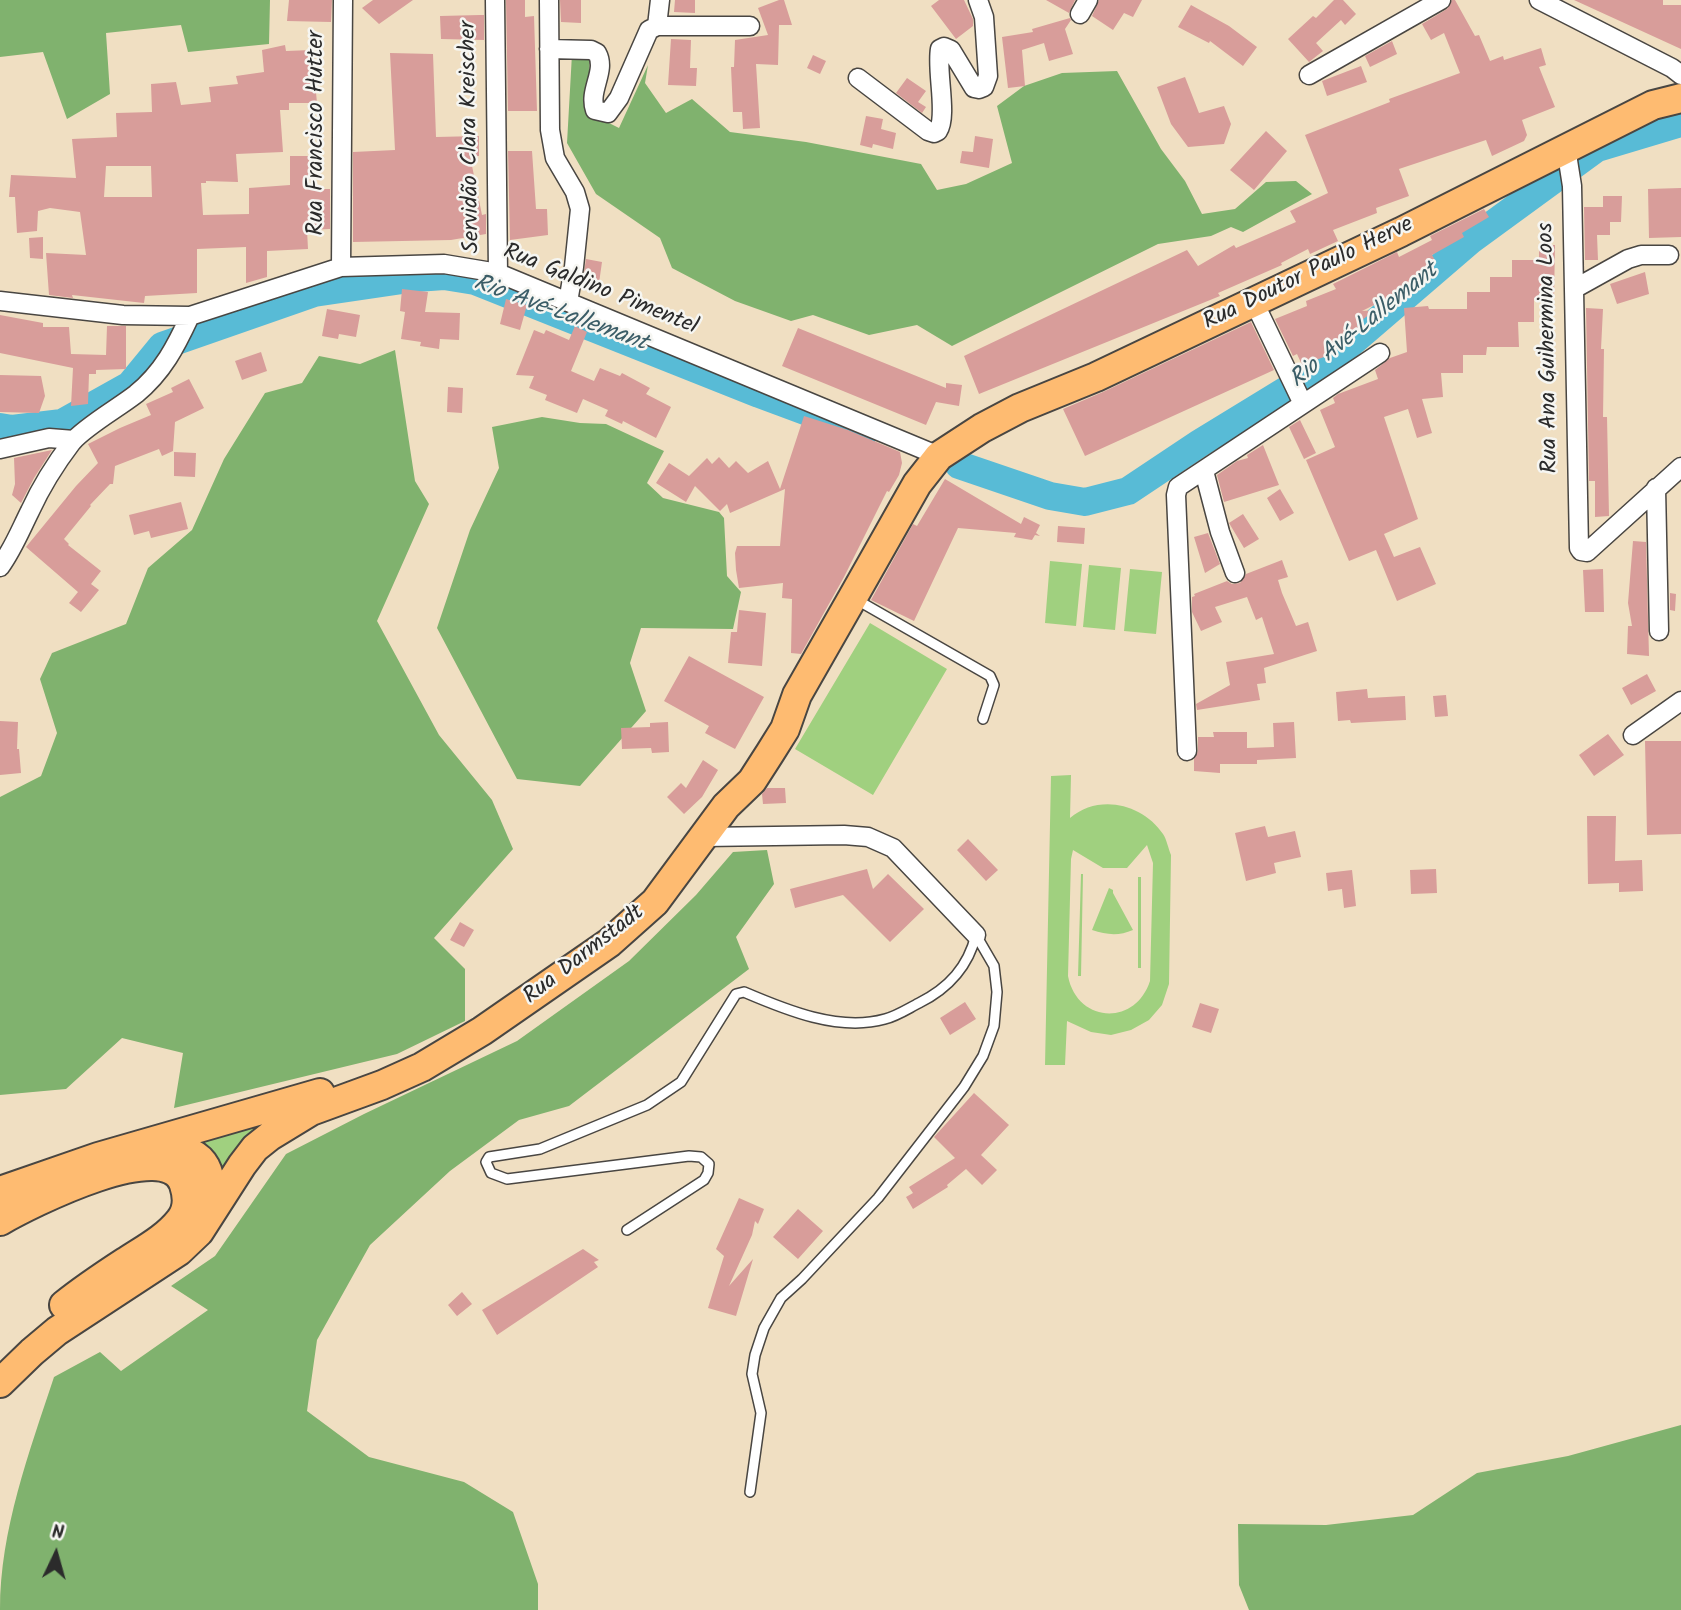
<!DOCTYPE html>
<html>
<head>
<meta charset="utf-8">
<style>
  body { margin:0 }
  #map { position:relative; width:1681px; height:1610px; overflow:hidden; background:#f0dfc2; font-family:Kalam,sans-serif }
  canvas { display:block }
  .north { position:absolute; left:21px; top:1519px; width:70px; height:70px; -webkit-text-stroke:5px #f6f6f2; paint-order:stroke; rotate:5deg; font-size:19px; font-weight:700; line-height:28px; text-align:center; color:#2b2b2b }
  .north::after { content:''; display:block; margin:auto; width:24px; height:32px; background:#2b2b2b; clip-path:polygon(50% 0,100% 100%,50% 72%,0 100%) }
</style>
</head>
<body>
<div id="map">
<canvas width="1681" height="1610"></canvas>
<div class="north">N</div>
</div>
<script>
const c = document.querySelector('canvas').getContext('2d');
c.lineJoin = 'round';
function fill(path, color) {
  c.fillStyle = color;
  c.fill(path, 'evenodd');
}
function strokePath(path, color, width, dash) {
  c.strokeStyle = color;
  c.lineWidth = width;
  c.lineCap = dash ? 'butt' : 'round';
  c.setLineDash(dash || []);
  c.stroke(path);
}
function drawText(font, color, halo, rows, align = 'center') {
  c.font = font + ' Kalam,sans-serif';
  c.lineWidth = 5;
  c.setLineDash([]);
  c.textBaseline = 'middle';
  c.strokeStyle = halo;
  c.fillStyle = color;
  for (const [text, x, y, turn = 0] of rows) {
    c.save();
    c.translate(x, y);
    c.rotate((+turn || 0) * Math.PI / 180);
    c.textAlign = isNaN(turn) ? turn : align;
    if (halo) c.strokeText(text, 0, 0);
    c.fillText(text, 0, 0);
    c.restore();
  }
}
const green = new Path2D(`
  M 1050,561 L 1082,564 L 1076,626 L 1045,623 Z
  M 1089,565 L 1121,568 L 1115,630 L 1083,627 Z
  M 1130,569 L 1162,572 L 1156,634 L 1124,631 Z
  M 870,623 L 947,669 L 873,795 L 795,749 Z
  M 1071,775 L 1070,818 C 1099,793 1143,804 1163,834 C 1167,840 1168,848 1171,855 L 1169,984 L 1162,1005 L 1149,1020 L 1131,1030 L 1111,1035 L 1091,1032 L 1067,1021 L 1065,1065 L 1045,1065 L 1051,776 ZM 1147,845 L 1153,863 L 1150,981 C 1135,1027 1077,1023 1068,976 L 1071,859 L 1073,850 L 1103,868 L 1127,868 Z
  M 1081,874 L 1083,874 L 1081,976 L 1078,976 Z
  M 1138,877 L 1141,877 L 1141,968 L 1138,968 Z
  M 1109,888 L 1113,890 L 1113,893 L 1133,930 C 1119,936 1107,935 1092,930 Z
  M 308,1104 L 224,1181 L 184,1139 Z`);
const forest = new Path2D(`
  M 0,0 L 270,0 L 269,44 L 188,52 L 181,25 L 106,33 L 110,94 L 67,119 L 43,52 L 0,57 Z
  M 572,54 L 590,57 L 587,112 L 619,128 L 648,65 L 645,83 L 666,113 L 692,99 L 730,132 L 806,142 L 921,164 L 937,190 L 966,184 L 1012,163 L 997,106 L 1024,86 L 1062,73 L 1117,71 L 1161,149 L 1185,181 L 1202,214 L 1235,209 L 1266,182 L 1296,181 L 1312,194 L 1243,232 L 1231,227 L 1211,236 L 1158,244 L 952,346 L 917,325 L 869,335 L 813,315 L 791,321 L 735,301 L 672,268 L 660,238 L 596,194 L 567,143 Z
  M 395,350 L 415,481 L 429,504 L 377,621 L 439,735 L 492,800 L 513,849 L 434,938 L 465,969 L 465,1021 L 397,1054 L 174,1108 L 183,1053 L 122,1038 L 66,1089 L 0,1095 L 0,797 L 41,776 L 57,733 L 40,679 L 52,653 L 126,624 L 148,568 L 192,530 L 224,459 L 265,393 L 302,383 L 319,356 L 360,364 Z
  M 542,417 L 580,423 L 606,424 L 664,451 L 647,483 L 663,498 L 719,512 L 724,518 L 727,576 L 741,592 L 733,629 L 641,628 L 630,663 L 646,711 L 580,786 L 517,779 L 437,628 L 470,530 L 499,468 L 492,427 Z
  M 767,850 L 774,884 L 736,937 L 749,969 L 569,1106 L 519,1120 L 450,1171 L 370,1245 L 317,1340 L 307,1411 L 369,1457 L 464,1482 L 513,1512 L 538,1584 L 538,1610 L 0,1610 C 0,1530 29,1453 54,1377 L 100,1352 L 121,1371 L 208,1310 L 171,1286 L 215,1256 L 286,1154 L 364,1114 L 517,1041 L 629,961 L 696,895 L 733,852 Z
  M 1681,1425 L 1681,1610 L 1249,1610 L 1239,1585 L 1238,1524 L 1326,1525 L 1413,1515 L 1477,1473 L 1568,1456 Z`);
const river = new Path2D(`
  M 0,427 L 12,429 L 62,423 L 130,385 L 162,346 L 314,293 L 416,278 L 444,276 L 475,281 L 759,394 L 864,433
  M 959,465 L 1050,496 L 1085,502 L 1128,491 L 1200,443 L 1321,369 L 1471,240 L 1597,148 L 1681,123`);
const building = new Path2D(`
  M 289,0 L 332,0 L 331,22 L 287,21 Z
  M 373,0 L 413,0 L 379,24 L 362,8 Z
  M 506,0 L 525,0 L 525,17 L 534,16 L 537,111 L 508,111 Z
  M 560,0 L 581,0 L 581,23 L 561,22 Z
  M 675,0 L 695,0 L 695,13 L 674,12 Z
  M 779,0 L 784,0 L 792,25 L 779,25 L 778,65 L 756,64 L 760,128 L 743,129 L 742,112 L 733,112 L 731,67 L 734,67 L 735,40 L 768,35 L 758,8 Z
  M 939,0 L 964,0 L 973,19 L 973,26 L 956,39 L 931,6 Z
  M 1046,0 L 1075,0 L 1069,13 Z
  M 1099,0 L 1142,0 L 1133,17 L 1124,13 L 1113,30 L 1092,16 Z
  M 1334,0 L 1343,0 L 1356,14 L 1345,25 L 1341,20 L 1316,43 L 1323,51 L 1309,62 L 1288,39 L 1313,16 L 1316,18 Z
  M 1452,0 L 1455,0 L 1475,36 L 1479,35 L 1490,61 L 1503,56 L 1504,60 L 1541,48 L 1546,65 L 1539,67 L 1555,107 L 1522,120 L 1527,135 L 1524,141 L 1492,156 L 1486,140 L 1399,169 L 1409,196 L 1376,208 L 1377,213 L 1333,230 L 1338,241 L 1310,254 L 1308,249 L 1281,263 L 1282,265 L 1218,293 L 1220,296 L 979,394 L 964,356 L 1187,250 L 1198,266 L 1234,245 L 1236,248 L 1296,222 L 1290,211 L 1328,193 L 1305,135 L 1390,102 L 1389,99 L 1460,73 L 1444,33 L 1431,40 L 1422,24 L 1447,9 Z
  M 1574,0 L 1663,0 L 1663,5 L 1681,5 L 1681,49 Z
  M 1191,5 L 1229,26 L 1257,47 L 1243,66 L 1210,41 L 1209,43 L 1178,27 Z
  M 480,15 L 484,15 L 484,40 L 441,39 L 440,16 Z
  M 1070,18 L 1071,20 L 1065,29 L 1073,54 L 1049,61 L 1044,43 L 1022,50 L 1025,86 L 1008,88 L 1002,37 L 1033,32 L 1032,29 Z
  M 671,39 L 691,40 L 690,68 L 697,68 L 696,86 L 668,85 Z
  M 1392,41 L 1397,54 L 1370,67 L 1365,56 Z
  M 285,45 L 286,51 L 312,50 L 317,103 L 289,103 L 289,110 L 280,110 L 283,152 L 236,154 L 238,182 L 206,181 L 206,183 L 201,183 L 203,215 L 249,214 L 249,188 L 290,185 L 290,156 L 309,156 L 309,189 L 330,189 L 330,229 L 307,230 L 308,249 L 267,251 L 267,277 L 246,283 L 246,247 L 197,249 L 197,293 L 145,296 L 144,303 L 72,295 L 73,298 L 49,295 L 46,253 L 86,255 L 80,212 L 50,208 L 38,211 L 37,231 L 17,233 L 15,197 L 9,197 L 11,175 L 76,178 L 72,139 L 117,137 L 116,113 L 152,112 L 151,84 L 176,82 L 181,105 L 211,102 L 209,87 L 238,84 L 236,76 L 264,72 L 262,50 ZM 106,166 L 151,166 L 152,197 L 104,197 Z
  M 390,53 L 433,54 L 436,137 L 479,136 L 479,156 L 470,156 L 482,215 L 486,214 L 486,234 L 451,240 L 353,242 L 353,152 L 395,150 Z
  M 813,55 L 826,61 L 820,74 L 807,68 Z
  M 1361,66 L 1367,82 L 1327,96 L 1322,81 Z
  M 1185,77 L 1199,113 L 1224,106 L 1231,124 L 1224,144 L 1188,147 L 1171,124 L 1157,87 Z
  M 907,78 L 926,91 L 918,102 L 926,107 L 922,113 L 896,93 Z
  M 866,116 L 883,119 L 881,129 L 896,133 L 893,149 L 873,144 L 872,148 L 860,145 Z
  M 1266,131 L 1287,151 L 1254,190 L 1230,170 Z
  M 975,136 L 993,139 L 989,168 L 960,163 L 962,151 L 973,152 Z
  M 508,151 L 532,151 L 536,209 L 547,209 L 548,235 L 510,240 Z
  M 1681,188 L 1681,237 L 1649,238 L 1648,189 Z
  M 1603,196 L 1622,196 L 1621,222 L 1610,222 L 1610,235 L 1597,235 L 1598,260 L 1585,260 L 1584,207 L 1603,207 Z
  M 1484,209 L 1489,217 L 1462,233 L 1464,237 L 1432,255 L 1436,262 L 1421,270 L 1422,272 L 1410,278 L 1412,282 L 1398,293 L 1362,311 L 1375,310 L 1357,324 L 1359,330 L 1324,357 L 1302,365 L 1297,354 L 1293,356 L 1275,319 L 1307,306 L 1306,301 L 1336,289 L 1333,284 L 1397,252 L 1399,257 L 1432,240 L 1430,236 Z
  M 43,237 L 43,259 L 30,258 L 29,238 Z
  M 1539,245 L 1555,245 L 1554,298 L 1534,298 L 1534,322 L 1518,322 L 1519,347 L 1487,347 L 1486,355 L 1463,355 L 1463,373 L 1441,373 L 1443,397 L 1422,399 L 1432,433 L 1417,438 L 1408,409 L 1384,417 L 1418,519 L 1384,534 L 1394,557 L 1420,547 L 1436,584 L 1397,601 L 1376,550 L 1349,561 L 1306,460 L 1335,447 L 1320,410 L 1335,403 L 1333,398 L 1338,394 L 1378,379 L 1375,370 L 1390,358 L 1407,352 L 1404,308 L 1428,306 L 1429,309 L 1467,309 L 1467,292 L 1490,292 L 1490,277 L 1512,277 L 1512,260 L 1539,260 Z
  M 586,259 L 602,262 L 599,283 L 583,280 Z
  M 1645,272 L 1649,294 L 1617,304 L 1610,284 Z
  M 402,289 L 428,292 L 425,312 L 460,313 L 459,340 L 440,339 L 439,349 L 420,346 L 421,342 L 401,339 L 405,312 L 400,311 Z
  M 506,299 L 527,305 L 520,330 L 500,324 Z
  M 1586,308 L 1603,309 L 1601,349 L 1604,349 L 1603,417 L 1607,417 L 1609,516 L 1595,517 L 1595,481 L 1589,481 Z
  M 327,309 L 360,315 L 356,337 L 339,334 L 338,339 L 322,336 Z
  M 0,315 L 43,323 L 43,327 L 69,327 L 71,354 L 106,355 L 107,326 L 126,326 L 126,369 L 96,370 L 96,374 L 89,374 L 88,404 L 71,406 L 73,368 L 0,353 Z
  M 1251,322 L 1274,370 L 1085,456 L 1063,409 L 1103,392 Z
  M 575,326 L 587,332 L 571,371 L 594,381 L 600,368 L 620,376 L 622,373 L 650,388 L 646,394 L 671,407 L 656,438 L 623,421 L 622,424 L 605,416 L 608,410 L 583,399 L 577,413 L 545,400 L 547,395 L 529,388 L 534,376 L 516,375 L 534,330 L 544,334 L 546,330 L 569,340 Z
  M 798,328 L 946,388 L 946,383 L 962,385 L 959,406 L 936,402 L 926,425 L 782,366 Z
  M 261,352 L 267,371 L 242,380 L 235,361 Z
  M 0,375 L 41,376 L 45,396 L 39,413 L 0,412 Z
  M 189,379 L 204,408 L 175,422 L 173,451 L 162,456 L 159,449 L 115,466 L 113,484 L 110,484 L 90,505 L 91,506 L 64,539 L 69,544 L 68,545 L 101,571 L 91,584 L 99,590 L 81,612 L 69,603 L 78,592 L 26,547 L 76,486 L 98,463 L 88,444 L 120,428 L 151,415 L 146,404 L 173,392 L 171,388 Z
  M 448,387 L 463,388 L 462,413 L 447,412 Z
  M 804,416 L 848,430 L 900,452 L 902,463 L 899,475 L 889,492 L 887,491 L 844,577 L 801,654 L 791,653 L 792,599 L 782,598 L 783,583 L 739,588 L 736,570 L 735,553 L 737,546 L 780,546 L 785,489 L 730,513 L 727,504 L 720,511 L 695,486 L 686,502 L 656,483 L 669,463 L 689,476 L 707,458 L 712,464 L 719,457 L 729,468 L 736,461 L 748,473 L 768,461 L 780,489 Z
  M 1300,420 L 1316,453 L 1304,459 L 1289,427 Z
  M 1263,445 L 1279,485 L 1224,502 L 1217,475 L 1237,461 L 1248,458 L 1247,455 Z
  M 52,450 L 34,478 L 21,503 L 12,495 L 15,484 L 14,458 Z
  M 174,452 L 196,453 L 195,477 L 174,476 Z
  M 945,479 L 1021,524 L 1024,517 L 1040,525 L 1036,533 L 1040,536 L 1035,535 L 1032,540 L 1014,537 L 1016,533 L 958,528 L 914,621 L 871,600 L 913,524 L 917,526 Z
  M 1280,489 L 1294,513 L 1280,521 L 1267,498 Z
  M 181,502 L 188,529 L 151,538 L 149,531 L 134,535 L 129,515 Z
  M 1243,514 L 1259,539 L 1244,548 L 1229,523 Z
  M 1058,526 L 1085,528 L 1084,544 L 1057,542 Z
  M 1208,533 L 1220,564 L 1205,573 L 1194,537 Z
  M 1633,541 L 1646,542 L 1649,656 L 1627,654 L 1628,626 L 1632,626 L 1628,603 Z
  M 1282,560 L 1288,577 L 1278,580 L 1282,593 L 1296,626 L 1308,622 L 1317,651 L 1264,668 L 1266,683 L 1257,684 L 1260,700 L 1197,710 L 1196,704 L 1230,685 L 1226,662 L 1274,654 L 1262,617 L 1256,620 L 1247,597 L 1215,607 L 1222,622 L 1201,631 L 1192,612 L 1192,597 L 1195,596 L 1194,594 L 1227,581 L 1232,584 L 1240,583 L 1246,574 Z
  M 1603,569 L 1604,612 L 1585,612 L 1583,570 Z
  M 1670,593 L 1676,594 L 1675,611 L 1670,610 Z
  M 739,610 L 766,613 L 762,666 L 728,663 L 731,632 L 737,632 Z
  M 689,656 L 764,697 L 735,749 L 705,733 L 709,726 L 664,701 Z
  M 1647,674 L 1656,691 L 1631,705 L 1622,688 Z
  M 1367,689 L 1368,698 L 1405,696 L 1406,720 L 1351,723 L 1350,720 L 1338,721 L 1336,692 Z
  M 1446,695 L 1448,716 L 1435,717 L 1433,696 Z
  M 0,721 L 18,722 L 17,749 L 19,749 L 21,773 L 0,775 Z
  M 668,722 L 669,752 L 652,753 L 651,748 L 622,749 L 621,728 L 650,727 L 650,723 Z
  M 1294,722 L 1296,758 L 1257,760 L 1257,764 L 1220,764 L 1220,773 L 1194,771 L 1194,759 L 1198,751 L 1198,737 L 1214,737 L 1213,732 L 1247,732 L 1247,748 L 1274,747 L 1273,723 Z
  M 1608,734 L 1624,755 L 1594,776 L 1579,755 Z
  M 1645,741 L 1681,741 L 1681,834 L 1647,835 Z
  M 703,760 L 718,770 L 702,797 L 684,814 L 667,797 L 681,783 L 686,788 Z
  M 767,788 L 785,788 L 786,803 L 763,804 L 762,794 Z
  M 1587,816 L 1616,816 L 1615,861 L 1642,860 L 1643,891 L 1619,892 L 1619,883 L 1588,884 Z
  M 1265,826 L 1268,837 L 1295,831 L 1301,857 L 1274,863 L 1276,873 L 1246,881 L 1235,833 Z
  M 968,839 L 998,870 L 986,881 L 957,850 Z
  M 867,869 L 873,889 L 888,874 L 924,909 L 890,942 L 843,895 L 795,908 L 790,889 Z
  M 1436,869 L 1437,893 L 1411,894 L 1410,870 Z
  M 1352,870 L 1356,906 L 1344,908 L 1342,889 L 1328,891 L 1326,873 Z
  M 460,922 L 474,930 L 464,947 L 450,940 Z
  M 965,1002 L 976,1019 L 950,1035 L 940,1018 Z
  M 1200,1003 L 1219,1009 L 1211,1033 L 1192,1027 Z
  M 974,1093 L 1009,1125 L 981,1155 L 997,1170 L 982,1185 L 966,1169 L 947,1185 L 948,1187 L 913,1209 L 906,1197 L 913,1193 L 909,1187 L 955,1158 L 934,1137 Z
  M 739,1198 L 764,1209 L 758,1224 L 755,1221 L 752,1235 L 729,1286 L 753,1259 L 736,1316 L 708,1308 L 724,1256 L 716,1249 Z
  M 798,1209 L 823,1231 L 798,1259 L 773,1237 Z
  M 583,1249 L 599,1260 L 594,1262 L 598,1267 L 497,1335 L 482,1310 Z
  M 462,1292 L 472,1304 L 457,1316 L 448,1305 Z`);
const service = new Path2D(`
  M 857,600 L 990,676 L 994,685 L 983,719
  M 627,1230 L 704,1180 L 708,1173 L 709,1164 L 701,1157 L 689,1156 L 507,1179 L 491,1173 L 486,1162 L 489,1157 L 540,1149 L 647,1105 L 681,1082 L 736,994 L 744,992 C 786,1010 839,1032 885,1019 C 897,1016 909,1008 919,1003 C 949,988 968,967 976,935
  M 750,1492 L 761,1413 L 752,1374 L 755,1355 L 764,1328 L 781,1298 L 802,1279 L 878,1198 L 964,1087 L 983,1056 L 994,1026 L 997,992 L 994,966 L 976,935`);
const minor = new Path2D(`
  M 495,0 L 498,273
  M 549,0 L 550,130 L 555,158 L 575,192 L 580,209 L 574,267 L 568,302
  M 1539,0 L 1672,68 L 1681,75
  M 1080,14 L 1088,0
  M 657,26 L 660,0
  M 549,49 L 591,50 L 597,53 C 607,71 588,90 595,110 L 608,113 L 619,98 L 649,30 L 657,26 L 750,26
  M 1309,75 L 1441,0
  M 858,78 L 928,131 L 934,133 L 938,131 C 948,116 936,71 940,49 L 944,47 L 951,50 L 974,88 L 979,89 L 984,87 L 988,76 L 984,17 L 978,0
  M 1566,148 L 1572,186 L 1579,548 L 1581,551 L 1587,552 L 1681,467
  M 341,267 L 343,0
  M 1574,289 L 1628,259 L 1641,255 L 1669,255
  M 0,301 L 123,315 L 190,316 L 341,267 L 444,264 L 498,273 L 939,456
  M 1254,302 L 1303,404
  M 0,449 L 49,438 L 74,440
  M 1204,471 L 1220,532 L 1235,573
  M 1656,488 L 1659,631
  M 0,567 C 13,549 20,531 30,511 C 41,487 56,463 72,442 C 86,426 118,408 136,394 C 163,372 176,346 190,316
  M 1633,735 L 1681,701
  M 1187,751 L 1176,495 L 1178,487 L 1380,353
  M 704,837 L 844,835 L 868,837 L 893,848 L 976,935`);
const primary = new Path2D(`
  M 154,1144 C 206,1150 214,1164 210,1215
  M 0,1191 L 98,1157 L 320,1093
  M 0,1221 C 28,1205 169,1132 184,1185 C 188,1197 189,1209 180,1220 C 166,1238 145,1249 125,1262 C 105,1275 84,1289 64,1305
  M 0,1383 L 32,1352 L 57,1331 L 179,1251 L 199,1232 L 242,1165 L 255,1148 L 270,1136 L 311,1111 L 382,1085 L 422,1067 L 482,1031 L 609,943 L 655,902 L 726,806 L 752,781 L 770,753 L 785,729 L 797,695 L 853,597 L 917,484 L 939,456 L 982,428 L 1020,408 L 1096,377 L 1401,232 L 1653,105 L 1681,98`);
const streetNames = [
  ["Rua Francisco Hutter",318,133,-90],
  ["Servidão Clara Kreischer",472,137,-91],
  ["Rua Doutor Paulo Herve",1309,275,-26],
  ["Rua Galdino Pimentel",600,291,22],
  ["Rua Ana Guihermina Loos",1550,348,-91],
  ["Rua Darmstadt",585,956,-38]
];
const waterNames = [
  ["Rio Avé‐Lallemant",560,315,20],
  ["Rio Avé‐Lallemant",1365,327,-39]
];
fill(green, '#a0d07f');
fill(forest, '#80b26e');
strokePath(river, '#58bbd6', 28);
fill(building, '#d89d9a');
strokePath(service, '#494642', 12);
strokePath(minor, '#494642', 21);
strokePath(primary, '#494642', 32);
strokePath(service, '#fff', 9);
strokePath(minor, '#fff', 18);
strokePath(primary, '#febb71', 28);
drawText('23px', '#2b2b2b', '#f6f6f2', streetNames);
drawText('italic 24px', '#3b5d67', '#f6f6f2', waterNames);
</script>
</body>
</html>
